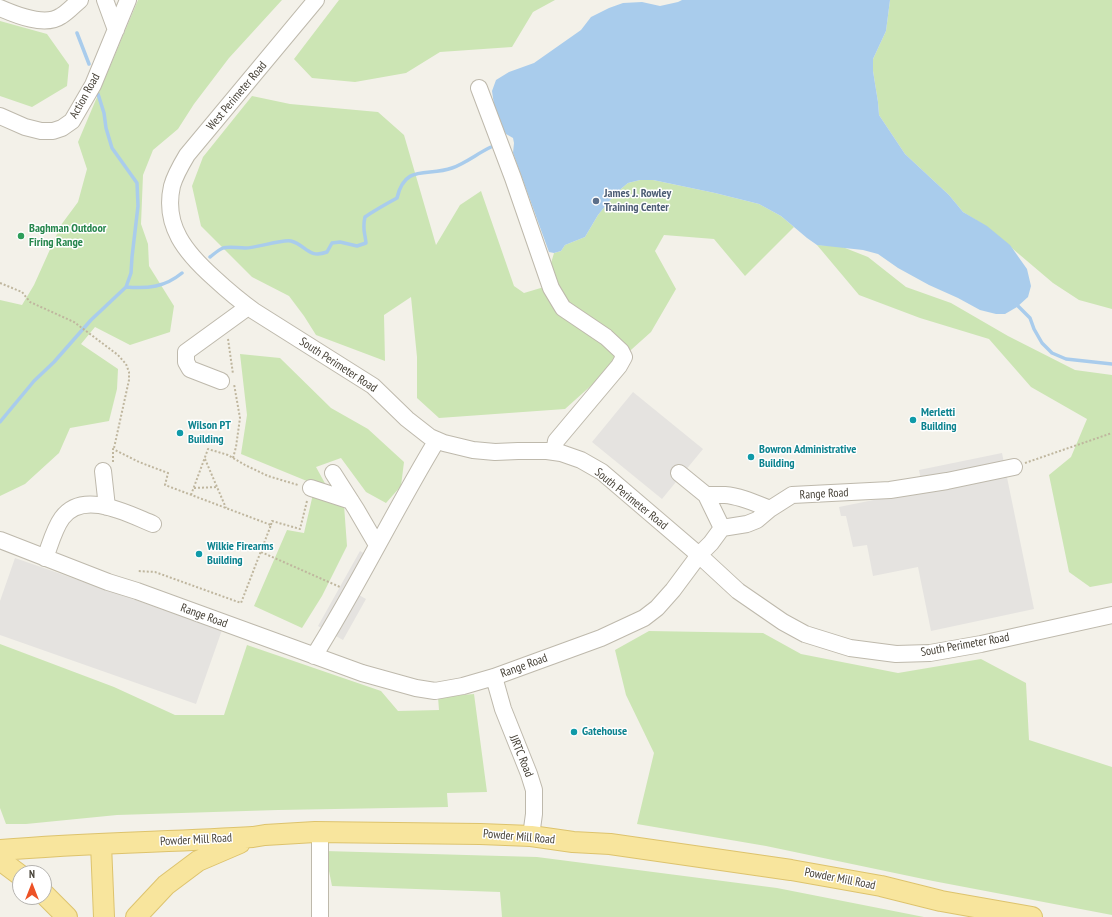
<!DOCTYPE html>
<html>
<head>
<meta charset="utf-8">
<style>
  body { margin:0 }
  #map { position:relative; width:1112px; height:917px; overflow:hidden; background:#f3f1e9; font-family:"PT Sans Narrow",sans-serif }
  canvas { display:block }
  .north { position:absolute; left:12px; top:865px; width:40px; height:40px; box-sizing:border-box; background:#fff; border:1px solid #b5b3af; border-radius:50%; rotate:0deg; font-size:11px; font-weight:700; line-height:16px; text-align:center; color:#474238 }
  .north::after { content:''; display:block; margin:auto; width:14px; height:18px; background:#ed5226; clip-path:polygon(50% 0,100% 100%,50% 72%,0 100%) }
</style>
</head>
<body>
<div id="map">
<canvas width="1112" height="917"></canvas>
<div class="north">N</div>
</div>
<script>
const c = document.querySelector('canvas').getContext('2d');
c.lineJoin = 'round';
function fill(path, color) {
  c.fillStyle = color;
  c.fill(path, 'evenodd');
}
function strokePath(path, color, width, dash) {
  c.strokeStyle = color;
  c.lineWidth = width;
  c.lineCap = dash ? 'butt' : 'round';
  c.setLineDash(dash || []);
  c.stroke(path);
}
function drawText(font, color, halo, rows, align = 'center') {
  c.font = font + ' "PT Sans Narrow",sans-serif';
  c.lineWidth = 3;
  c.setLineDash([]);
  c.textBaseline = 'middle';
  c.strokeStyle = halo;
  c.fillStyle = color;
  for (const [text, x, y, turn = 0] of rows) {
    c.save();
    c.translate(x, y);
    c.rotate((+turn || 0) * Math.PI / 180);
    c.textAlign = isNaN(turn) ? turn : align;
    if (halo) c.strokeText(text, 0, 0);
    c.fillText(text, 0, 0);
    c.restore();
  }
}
const green = new Path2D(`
  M 138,0 L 282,0 L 229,58 L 194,104 L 178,129 L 153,150 L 143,175 L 141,224 L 148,244 L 149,266 L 174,306 L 170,332 L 130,345 L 95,327 L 81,344 L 118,369 L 117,389 L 109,421 L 70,428 L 59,453 L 25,484 L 0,496 L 0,300 L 22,305 L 34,285 L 61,225 L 78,202 L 87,169 L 78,142 Z
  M 339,0 L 555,0 L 533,12 L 512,47 L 440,52 L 406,73 L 355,82 L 312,78 L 294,59 Z
  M 890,0 L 1112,0 L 1112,309 L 1079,300 L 1053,283 L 987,227 L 963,212 L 949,195 L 905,154 L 879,115 L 878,102 L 873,71 L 873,59 L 886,31 Z
  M 0,21 L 47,34 L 69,65 L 67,86 L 32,107 L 0,96 Z
  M 252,96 L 290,104 L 378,112 L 404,135 L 436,245 L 460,205 L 481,191 L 514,286 L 524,293 L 544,287 L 554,253 L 561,251 L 565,245 L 585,237 L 598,215 L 616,193 L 628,183 L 640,180 L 653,180 L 715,193 L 759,204 L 781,216 L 794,227 L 745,276 L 714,239 L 664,235 L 655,251 L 676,289 L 651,332 L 565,409 L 439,418 L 417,398 L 417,357 L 411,297 L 384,315 L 385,361 L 316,335 L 304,316 L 289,296 L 252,277 L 201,226 L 192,186 L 203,157 Z
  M 817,245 L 840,246 L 868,257 L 906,287 L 951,303 L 1008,336 L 1075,370 L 1112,375 L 1112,583 L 1090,587 L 1069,572 L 1049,475 L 1071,457 L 1087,419 L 1031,387 L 989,339 L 920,318 L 859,295 Z
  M 240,354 L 280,358 L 331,408 L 368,429 L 404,462 L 401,486 L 386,503 L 366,492 L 341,458 L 316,467 L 327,487 L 319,486 L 241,454 L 247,415 Z
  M 313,494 L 344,505 L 347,546 L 322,596 L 302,628 L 254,606 L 287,530 L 304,533 Z
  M 649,631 L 763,633 L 801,654 L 898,673 L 981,659 L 1026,683 L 1029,740 L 1112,767 L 1112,915 L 933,881 L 766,846 L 637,824 L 654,753 L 626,695 L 615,650 Z
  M 0,644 L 114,687 L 175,715 L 224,715 L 247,645 L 381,691 L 398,711 L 439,710 L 438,697 L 474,694 L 487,792 L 447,793 L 448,807 L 278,810 L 117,815 L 26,824 L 6,824 L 0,808 Z
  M 325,851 L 537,857 L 777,888 L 924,917 L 502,917 L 500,892 L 332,886 Z`);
const parking = new Path2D(`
  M 633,392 L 703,449 L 662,499 L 592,442 Z
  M 1002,453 L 1034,609 L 931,631 L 918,567 L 873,576 L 867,545 L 853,547 L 846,516 L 841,516 L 839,507 L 923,490 L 919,470 Z
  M 360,551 L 369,556 L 350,590 L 366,599 L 343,640 L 318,626 Z
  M 15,558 L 222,630 L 196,704 L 0,635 L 0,601 Z`);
const water = new Path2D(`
  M 682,0 L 890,0 L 886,31 L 873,59 L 873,71 L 878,102 L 879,115 L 905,154 L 949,195 L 963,212 L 987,226 L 1010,245 L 1027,269 L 1031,286 L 1028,297 L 1017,307 L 1005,314 L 996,314 L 980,310 L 958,298 L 929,285 L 898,268 L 878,254 L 863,250 L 817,245 L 807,238 L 781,216 L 759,204 L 715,193 L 653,180 L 640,180 L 628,183 L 616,193 L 598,215 L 585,237 L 565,245 L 561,251 L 554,253 L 549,252 L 513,153 L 514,143 L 513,138 L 506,134 L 503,129 L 494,105 L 492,91 L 496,80 L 509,72 L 534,63 L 581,30 L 591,17 L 609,8 L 623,3 L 642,2 L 660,6 L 678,2 Z`);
const stream = new Path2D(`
  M 77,33 L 89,64
  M 210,257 C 214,254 218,250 223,248 C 230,246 237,248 245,248 C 257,248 282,239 291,241 C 306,245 308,259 327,252 L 332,243 L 340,242 L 357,246 L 366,243 C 365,232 362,229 365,217 C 375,210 386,204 397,198 C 405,163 428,177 452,168 C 466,163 478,153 491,147
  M 126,287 C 148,289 165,287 182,273
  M 1015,303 L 1030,318 L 1034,329 L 1042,343 L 1052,353 L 1066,359 L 1112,364
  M 0,422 L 34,381 L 54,362 L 91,320 L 126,287 L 131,273 L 132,257 L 138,206 L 137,183 L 112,148 L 106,128 L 104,113 L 98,94`);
const path = new Path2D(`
  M 0,283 L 22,292 L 30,302 L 74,322 L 118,355 L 126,364 L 129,372 L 129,380 L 114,448
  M 228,339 L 233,374
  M 233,458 L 236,447 L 240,418 L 234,384
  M 205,459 L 226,508
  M 113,462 L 113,449 L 139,462 L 168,473 L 165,485 L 271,525 L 241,603 L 155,572 L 138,571
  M 1025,463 L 1112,433
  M 194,488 L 217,487
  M 191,495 L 208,449 L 228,455 L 245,465 L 268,476 L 298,485
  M 271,525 L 272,521 L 300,529 L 307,501
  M 261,552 L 340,587`);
const minor = new Path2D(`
  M 105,0 L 116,30
  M 316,0 L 187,155 C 181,165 175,175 172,186 C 163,226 186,253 214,278 C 227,290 240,301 254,311 L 373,386 L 407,419 L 430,437 L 444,443 L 473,450 L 495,452 L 518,451 L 547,451 L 561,453 L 581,460 L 602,472 L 699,555 L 738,591 L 783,622 L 805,634 L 850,648 L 896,654 L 930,653 L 981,644 L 1112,615
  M 0,8 C 16,15 45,27 61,16 C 68,12 74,5 80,0
  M 479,88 L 513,178 L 551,288 L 563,308 L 606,337 L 621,351 L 624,357 L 619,366 L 556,441 L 554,452
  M 0,116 L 25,127 L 41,131 L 53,131 L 62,128 L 72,121 L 93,85 L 128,0
  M 221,381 L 190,369 L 186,362 L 186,352 L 248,307
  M 103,471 L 107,507
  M 333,473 L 356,509 L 377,545
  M 679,473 L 706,495 L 722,528
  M 311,488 L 351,501
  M 706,495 C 712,495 718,495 725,495 C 740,496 755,503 770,509
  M 0,540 L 108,582 L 137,591 L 362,673 L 416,688 L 435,691 L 463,686 L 494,677 L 601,638 L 644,618 L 657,608 L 673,590 L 699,555 L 711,543 L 722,528 L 747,524 L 757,520 L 770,509 L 792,495 L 890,490 L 947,481 L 1014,467
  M 45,558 C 50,545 54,529 62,518 C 83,489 128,514 153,524
  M 314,656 C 358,586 394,511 437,440
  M 494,677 L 503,709 L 529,774 L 534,790 L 534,814 L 531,836
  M 320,832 L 320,917`);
const major = new Path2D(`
  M 101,844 L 104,917
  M 0,850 C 84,843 169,842 253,837 L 265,835 L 315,832 L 480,834 L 531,836 L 573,842 L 610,844 L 791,870 L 881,886 L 941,901 L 1032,917
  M 0,862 L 4,863 L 20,875
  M 44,894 L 67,917
  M 136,917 L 166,885 L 198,861 L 240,843`);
const markers = [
  [596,201,4,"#5c6f8a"],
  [21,236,4,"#2e9e5b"],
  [913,420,4,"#0f9aa8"],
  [180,433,4,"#0f9aa8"],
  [751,457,4,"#0f9aa8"],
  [199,554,4,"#0f9aa8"],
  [574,732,4,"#0f9aa8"]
];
const streetNames = [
  ["Action Road",85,96,-61],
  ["West Perimeter Road",237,96,-50],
  ["South Perimeter Road",338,365,33],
  ["Range Road",824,494,-3],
  ["South Perimeter Road",631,499,39],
  ["Range Road",204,616,20],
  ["South Perimeter Road",965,645,-10],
  ["Range Road",524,666,-20],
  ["JJRTC Road",521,756,68],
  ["Powder Mill Road",519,837,5],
  ["Powder Mill Road",196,840,-3],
  ["Powder Mill Road",840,879,11]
];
const serviceNames = [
  ["James J. Rowley",604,194],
  ["Training Center",604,208]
];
const leisureNames = [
  ["Baghman Outdoor",29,229],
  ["Firing Range",29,243]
];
const cultureNames = [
  ["Merletti",921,413],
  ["Building",921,427],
  ["Wilson PT",188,426],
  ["Building",188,440],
  ["Bowron Administrative",759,450],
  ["Building",759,464],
  ["Wilkie Firearms",207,547],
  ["Building",207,561],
  ["Gatehouse",582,732]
];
fill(green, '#cce5b4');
fill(parking, '#e5e3e0');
fill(water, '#a9ccec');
strokePath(stream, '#a9ccec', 3.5);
strokePath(minor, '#beb9ac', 18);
strokePath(major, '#ddc36d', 22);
strokePath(path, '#bfb69e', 2, [2, 2]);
strokePath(minor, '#fff', 16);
strokePath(major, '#f8e59d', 20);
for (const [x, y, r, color] of markers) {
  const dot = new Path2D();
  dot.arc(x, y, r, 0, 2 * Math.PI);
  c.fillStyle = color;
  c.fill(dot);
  strokePath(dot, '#fff', 1.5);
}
drawText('12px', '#474238', '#fff', streetNames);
drawText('bold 12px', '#4e5e75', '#fff', serviceNames, 'left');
drawText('bold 12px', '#27864d', '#fff', leisureNames, 'left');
drawText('bold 12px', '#0d838f', '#fff', cultureNames, 'left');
</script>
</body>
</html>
